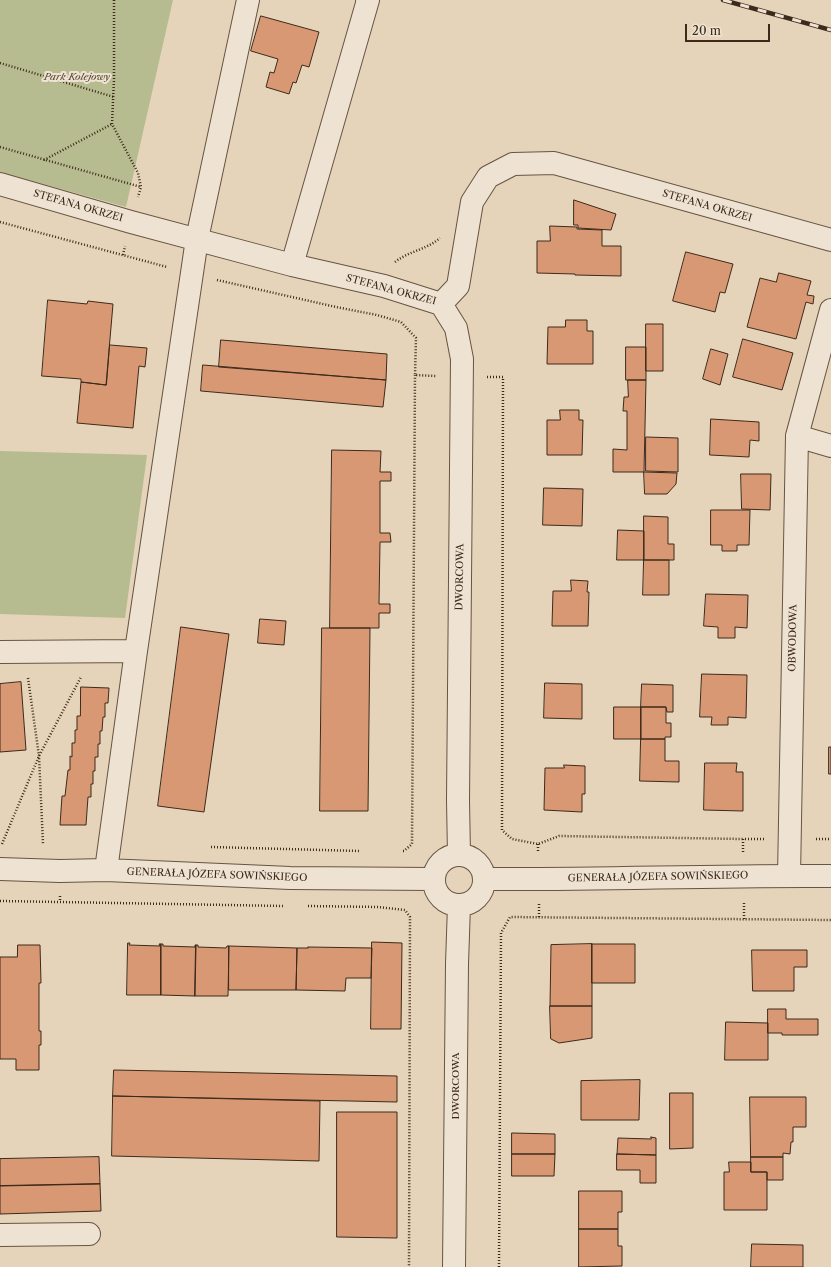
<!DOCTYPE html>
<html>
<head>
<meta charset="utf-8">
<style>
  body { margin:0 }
  #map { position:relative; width:831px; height:1267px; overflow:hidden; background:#e5d4b9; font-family:"Libre Caslon Text",serif }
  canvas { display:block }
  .scale { position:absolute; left:685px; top:24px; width:85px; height:18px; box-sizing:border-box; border:2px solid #3d2a1b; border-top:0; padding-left:5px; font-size:12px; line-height:14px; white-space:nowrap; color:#3d2a1b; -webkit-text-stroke:3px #eee3d2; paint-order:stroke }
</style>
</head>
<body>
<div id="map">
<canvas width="831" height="1267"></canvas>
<div class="scale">20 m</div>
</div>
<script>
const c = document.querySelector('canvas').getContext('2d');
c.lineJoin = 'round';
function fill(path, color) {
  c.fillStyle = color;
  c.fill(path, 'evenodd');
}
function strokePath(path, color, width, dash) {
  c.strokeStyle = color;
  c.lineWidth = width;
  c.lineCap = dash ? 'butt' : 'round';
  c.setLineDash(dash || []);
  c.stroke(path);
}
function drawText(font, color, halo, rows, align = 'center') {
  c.font = font + ' "Libre Caslon Text",serif';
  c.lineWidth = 4;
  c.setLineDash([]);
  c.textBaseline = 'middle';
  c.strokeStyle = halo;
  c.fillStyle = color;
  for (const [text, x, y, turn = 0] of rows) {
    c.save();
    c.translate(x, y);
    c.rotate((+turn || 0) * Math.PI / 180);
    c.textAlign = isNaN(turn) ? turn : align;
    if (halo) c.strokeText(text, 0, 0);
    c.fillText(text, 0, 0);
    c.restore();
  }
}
const green = new Path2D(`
  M 0,0 L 173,0 L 126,207 L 0,172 Z
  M 0,451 L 147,455 L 125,618 L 0,614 Z`);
const building = new Path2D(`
  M 261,16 L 319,32 L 309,67 L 302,65 L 296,83 L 293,82 L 289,94 L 266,87 L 270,72 L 274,73 L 278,59 L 251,51 Z
  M 574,200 L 616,214 L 611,230 L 578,228 L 578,225 L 574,225 Z
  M 550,226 L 577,227 L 577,229 L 602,230 L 602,246 L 621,246 L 621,276 L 575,275 L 575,274 L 537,273 L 537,241 L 550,241 Z
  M 686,252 L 733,264 L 725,293 L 720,292 L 715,312 L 673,301 Z
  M 779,273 L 811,281 L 807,295 L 814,296 L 813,304 L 806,302 L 796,339 L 747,327 L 760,278 L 776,282 Z
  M 48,300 L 87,304 L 88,301 L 113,304 L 106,385 L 81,382 L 81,379 L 42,376 Z
  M 566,320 L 587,320 L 587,331 L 593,331 L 593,364 L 547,364 L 548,327 L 565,327 Z
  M 646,324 L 663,324 L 663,371 L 646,371 Z
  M 743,339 L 793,353 L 782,390 L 733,377 Z
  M 221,340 L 387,354 L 386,380 L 219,367 Z
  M 110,345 L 147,348 L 145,367 L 139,366 L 133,428 L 77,423 L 81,382 L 106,385 Z
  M 626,347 L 646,347 L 646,380 L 626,380 Z
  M 711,349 L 728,354 L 720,385 L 703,379 Z
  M 203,365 L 386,380 L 383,407 L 201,391 Z
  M 628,380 L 646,380 L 644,472 L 613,472 L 613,449 L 627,450 L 627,411 L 623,411 L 624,397 L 628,397 Z
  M 560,410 L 579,410 L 579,420 L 583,420 L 582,455 L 547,455 L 547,420 L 560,420 Z
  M 711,419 L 759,422 L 759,441 L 750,440 L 749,457 L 710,455 Z
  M 646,437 L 678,438 L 678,472 L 646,471 Z
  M 332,450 L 381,451 L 380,472 L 391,472 L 391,481 L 380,481 L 380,533 L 390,533 L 391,542 L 380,542 L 379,604 L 390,604 L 390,613 L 379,613 L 379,628 L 330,628 Z
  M 644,472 L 677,473 L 676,484 L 667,494 L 645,494 Z
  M 741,474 L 771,474 L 770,510 L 742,509 Z
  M 544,488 L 583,489 L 582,526 L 543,525 Z
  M 711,510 L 750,510 L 749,545 L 737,545 L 737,551 L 722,551 L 722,545 L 711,545 Z
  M 644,516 L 668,517 L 668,544 L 674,544 L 674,560 L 644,560 Z
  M 618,530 L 644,531 L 644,560 L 617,560 Z
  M 644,560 L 669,560 L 669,595 L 643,595 Z
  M 571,580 L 588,581 L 587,592 L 589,592 L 588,626 L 552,626 L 553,591 L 571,591 Z
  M 706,594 L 748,595 L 747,628 L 735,627 L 735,638 L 718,638 L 718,627 L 704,626 Z
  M 260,619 L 286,621 L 284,645 L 258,643 Z
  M 181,627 L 229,634 L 204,812 L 158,806 Z
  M 322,628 L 370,628 L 368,811 L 320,811 Z
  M 702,674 L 747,675 L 746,718 L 728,717 L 728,725 L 711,725 L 712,717 L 700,717 Z
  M 21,682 L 26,750 L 0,752 L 0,684 Z
  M 545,683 L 582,684 L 582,719 L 544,718 Z
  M 642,684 L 673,685 L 673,712 L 667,712 L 666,707 L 641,707 Z
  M 81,687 L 109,688 L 108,703 L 105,703 L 105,717 L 103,717 L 102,731 L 100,731 L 100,744 L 98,744 L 98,757 L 95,757 L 95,771 L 93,771 L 93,784 L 91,784 L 91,797 L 88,797 L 86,825 L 60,825 L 62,796 L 65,796 L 68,770 L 70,770 L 70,756 L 72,757 L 72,743 L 75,743 L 75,730 L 77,730 L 77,716 L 80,716 Z
  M 614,707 L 641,707 L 641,739 L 614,739 Z
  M 641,707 L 666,707 L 666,723 L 671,723 L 671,737 L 665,737 L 665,739 L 641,739 Z
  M 641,739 L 665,739 L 665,761 L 679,761 L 679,782 L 640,781 Z
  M 829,747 L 831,747 L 831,774 L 829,774 Z
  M 705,763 L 737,763 L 736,772 L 743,772 L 743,811 L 704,810 Z
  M 564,765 L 585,766 L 585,794 L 582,794 L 582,812 L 544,810 L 545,768 L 564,768 Z
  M 372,942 L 402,943 L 401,1029 L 371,1029 Z
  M 128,943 L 130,943 L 129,945 L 160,946 L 159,944 L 161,944 L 161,995 L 127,995 Z
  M 161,944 L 163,944 L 163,946 L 195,947 L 195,945 L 196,945 L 195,996 L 161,995 Z
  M 592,944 L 635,944 L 635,983 L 592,983 Z
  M 592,944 L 592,1006 L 550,1006 L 551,945 Z
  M 18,945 L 40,945 L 41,983 L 39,983 L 39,1031 L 41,1031 L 41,1045 L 39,1045 L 39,1070 L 16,1070 L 16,1059 L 0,1059 L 0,957 L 17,957 Z
  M 196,945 L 198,945 L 198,947 L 226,948 L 227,946 L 229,946 L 228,996 L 195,996 Z
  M 229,946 L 297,948 L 296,990 L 229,990 Z
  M 308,947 L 372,948 L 371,978 L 346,978 L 345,991 L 296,990 L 297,948 L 308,948 Z
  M 752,950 L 807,950 L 807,967 L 794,967 L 794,991 L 753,991 Z
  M 550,1006 L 592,1006 L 592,1038 L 559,1043 L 551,1039 Z
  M 768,1009 L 786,1009 L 786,1019 L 818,1019 L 818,1035 L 782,1035 L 782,1033 L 768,1033 Z
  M 726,1022 L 768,1023 L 768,1060 L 725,1060 Z
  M 114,1070 L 397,1076 L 397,1102 L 113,1096 Z
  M 640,1080 L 639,1120 L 581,1120 L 581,1081 Z
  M 670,1093 L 693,1093 L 693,1148 L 670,1149 Z
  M 113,1096 L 320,1101 L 319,1161 L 112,1156 Z
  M 750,1097 L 806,1097 L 806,1127 L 793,1127 L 793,1142 L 791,1142 L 790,1154 L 783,1153 L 783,1157 L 751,1157 Z
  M 337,1112 L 397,1112 L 397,1238 L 337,1237 Z
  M 512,1133 L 555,1134 L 555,1154 L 512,1154 Z
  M 651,1137 L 656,1138 L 656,1155 L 617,1154 L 618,1138 L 651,1139 Z
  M 512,1154 L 555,1154 L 554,1176 L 512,1176 Z
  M 617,1154 L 656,1155 L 656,1183 L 640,1183 L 640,1170 L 617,1170 Z
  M 99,1157 L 100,1184 L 0,1186 L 0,1159 Z
  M 751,1157 L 783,1157 L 783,1180 L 767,1180 L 767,1172 L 751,1172 Z
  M 729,1162 L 751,1162 L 751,1172 L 767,1172 L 767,1210 L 724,1210 L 724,1172 L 729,1172 Z
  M 100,1184 L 101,1211 L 0,1214 L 0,1186 Z
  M 579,1191 L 622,1191 L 622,1212 L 618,1212 L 618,1229 L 579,1229 Z
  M 579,1229 L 618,1229 L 618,1246 L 622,1246 L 622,1266 L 579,1267 Z
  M 752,1244 L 803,1245 L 803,1267 L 751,1267 Z`);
const path = new Path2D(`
  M 114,0 L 114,79 L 112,124 L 138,173 L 141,187 L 138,197
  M 0,63 L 114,97
  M 0,147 L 141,187
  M 44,160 L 112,124
  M 0,222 L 167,267
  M 123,255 L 125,246
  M 395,262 C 409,251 426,250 440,238
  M 217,280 L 336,307 L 377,315 L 401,322 L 416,338 L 415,375 L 436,376
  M 487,377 L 503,377 L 502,830 L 512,839 L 538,844 L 559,836 L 743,839
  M 28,678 L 39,756 L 43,844
  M 816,839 L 831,839
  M 2,844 L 39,756 L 81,677
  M 538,844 L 538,853
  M 211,847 L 360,851
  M 403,851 L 404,851 L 412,844 L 415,375
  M 743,852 L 743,839 L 765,839
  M 60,896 L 60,902 L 283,906
  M 0,901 L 59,902
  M 744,903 L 744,919
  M 539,904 L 539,917
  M 308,906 L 378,907 L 405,910 L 410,917 L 409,1267
  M 499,1267 L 501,933 L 510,917 L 831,920`);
const minor = new Path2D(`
  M 0,184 L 131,222 L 292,265 L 384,286 L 441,304
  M 292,265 L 368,0 L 367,0
  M 441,304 L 456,328 L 462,359 L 458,800 L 459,855
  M 441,304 L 458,286 L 472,202 L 488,177 L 513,164 L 554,163 L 831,240
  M 797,436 L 831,310
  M 0,652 L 136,651
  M434 880a25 25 0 1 1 50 0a25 25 0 1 1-50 0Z
  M 0,869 L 60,871 L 106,870 L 290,878 L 433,879
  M 106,870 L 136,651 L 197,239 L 248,0
  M 789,876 L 797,436 L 831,446
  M 484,879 C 600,880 715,875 831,876
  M 0,1235 L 89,1234
  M 454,1267 L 457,964 L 459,905`);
const rail = new Path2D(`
  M 723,0 L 831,30`);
const parkNames = [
  ["Park Kolejowy",77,77]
];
const streetNames = [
  ["STEFANA OKRZEI",78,206,16],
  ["STEFANA OKRZEI",707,206,16],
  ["STEFANA OKRZEI",391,290,15],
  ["DWORCOWA",460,577,-89],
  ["OBWODOWA",793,638,-89],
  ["GENERAŁA JÓZEFA SOWIŃSKIEGO",217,875,2],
  ["GENERAŁA JÓZEFA SOWIŃSKIEGO",658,877,-1],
  ["DWORCOWA",456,1086,-90]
];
fill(green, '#b6bc8f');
fill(building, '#d89874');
strokePath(building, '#3d2a1b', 1);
strokePath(minor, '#675442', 24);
strokePath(path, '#3d2a1b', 2.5, [1, 2]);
strokePath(minor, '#eee3d2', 22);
strokePath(rail, '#3d2a1b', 4.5);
strokePath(rail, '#eee3d2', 3, [9]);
drawText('italic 10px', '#554732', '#eee3d2', parkNames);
drawText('10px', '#3d2a1b', '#eee3d2', streetNames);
</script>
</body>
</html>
